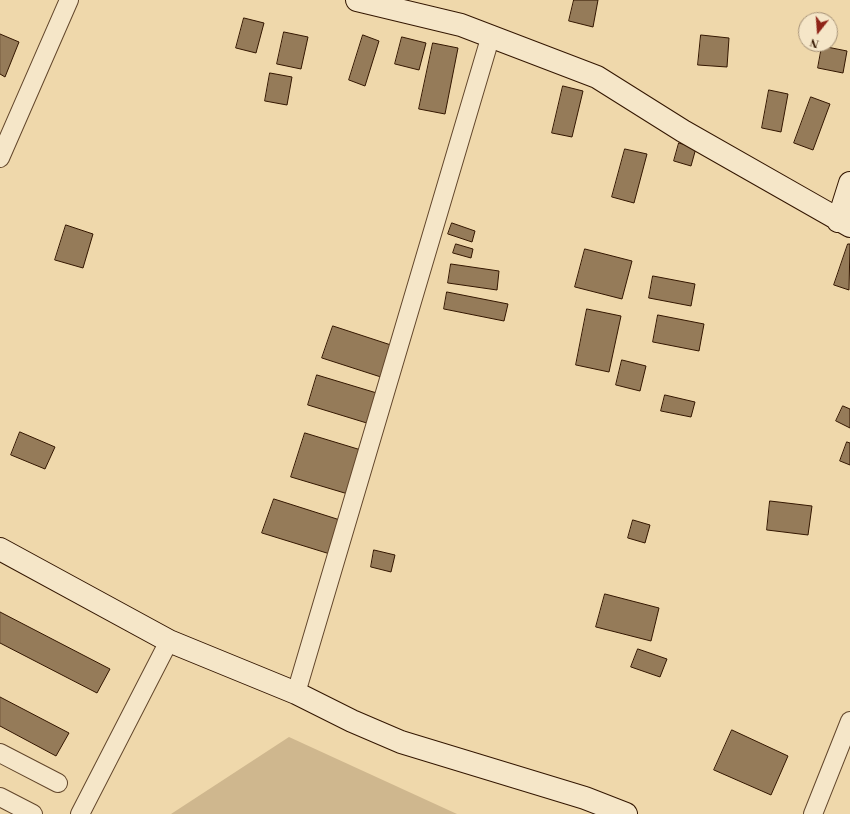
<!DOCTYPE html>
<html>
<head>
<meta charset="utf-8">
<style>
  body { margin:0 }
  #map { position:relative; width:850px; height:814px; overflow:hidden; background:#efd8ab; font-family:"Libre Bodoni",serif }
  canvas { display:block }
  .north { position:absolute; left:798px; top:12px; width:40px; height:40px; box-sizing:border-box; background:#f5e6c8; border:1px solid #a79378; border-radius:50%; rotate:197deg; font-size:11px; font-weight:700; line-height:16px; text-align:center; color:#331600 }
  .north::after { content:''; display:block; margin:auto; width:14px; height:18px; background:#8f2418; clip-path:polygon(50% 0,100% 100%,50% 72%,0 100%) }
</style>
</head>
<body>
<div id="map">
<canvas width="850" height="814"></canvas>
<div class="north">N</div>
</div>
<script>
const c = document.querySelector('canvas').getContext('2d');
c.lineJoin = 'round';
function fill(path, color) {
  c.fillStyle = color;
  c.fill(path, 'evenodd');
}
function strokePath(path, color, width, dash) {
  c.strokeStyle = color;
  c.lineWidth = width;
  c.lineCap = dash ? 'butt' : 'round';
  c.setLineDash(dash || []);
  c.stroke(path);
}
const green = new Path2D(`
  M 289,737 L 457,814 L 171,814 Z`);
const building = new Path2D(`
  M 574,0 L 598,0 L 593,27 L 569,21 Z
  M 244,18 L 264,23 L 256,53 L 236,48 Z
  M 284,32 L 308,37 L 301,69 L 277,64 Z
  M 0,34 L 19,42 L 5,77 L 0,74 Z
  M 363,35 L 379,41 L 365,86 L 349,80 Z
  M 701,35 L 729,38 L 727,67 L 698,65 Z
  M 402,37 L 426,43 L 419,70 L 395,64 Z
  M 433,43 L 458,48 L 445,114 L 419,109 Z
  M 822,46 L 847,51 L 843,73 L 818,68 Z
  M 270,73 L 292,77 L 287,105 L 265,101 Z
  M 563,86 L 583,91 L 572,137 L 552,133 Z
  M 769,90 L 788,94 L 781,132 L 762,128 Z
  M 811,97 L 830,104 L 813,150 L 794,143 Z
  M 679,143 L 696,148 L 691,166 L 674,161 Z
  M 625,149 L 647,154 L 634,203 L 612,197 Z
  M 452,223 L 475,231 L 472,242 L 448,234 Z
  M 66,225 L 93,234 L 83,268 L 55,260 Z
  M 456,244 L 473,249 L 471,258 L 453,253 Z
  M 848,244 L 850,244 L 849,290 L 834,285 Z
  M 585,249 L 632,261 L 622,299 L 575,287 Z
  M 451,264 L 499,271 L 497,290 L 448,283 Z
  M 653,276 L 695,284 L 691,306 L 649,298 Z
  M 447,292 L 508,304 L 504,321 L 444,309 Z
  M 587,309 L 621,316 L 609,372 L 576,365 Z
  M 658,315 L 704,324 L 699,351 L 653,342 Z
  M 333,326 L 394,346 L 384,378 L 322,358 Z
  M 622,360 L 646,366 L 640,391 L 616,385 Z
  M 317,375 L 380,394 L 370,424 L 308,405 Z
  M 665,395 L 695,402 L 691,417 L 661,411 Z
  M 843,406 L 850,409 L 850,428 L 836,421 Z
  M 20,432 L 55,447 L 45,469 L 11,455 Z
  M 305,433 L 361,450 L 348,494 L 291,477 Z
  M 847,442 L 850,443 L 850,465 L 840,461 Z
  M 274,499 L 340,520 L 330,554 L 262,533 Z
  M 770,501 L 812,506 L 808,535 L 767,530 Z
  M 633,520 L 650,525 L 645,543 L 628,538 Z
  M 374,550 L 395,555 L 391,572 L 371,567 Z
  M 605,594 L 659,608 L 651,641 L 596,627 Z
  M 0,612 L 110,669 L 97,693 L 0,643 Z
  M 638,649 L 667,659 L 660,677 L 631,667 Z
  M 0,697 L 69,733 L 56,756 L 0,726 Z
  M 732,730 L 788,756 L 771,795 L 714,770 Z`);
const street = new Path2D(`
  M 0,158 L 69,0
  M 296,693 L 491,35
  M 0,753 L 58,783
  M 0,797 L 33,814
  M 80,814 L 169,641
  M 813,814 L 850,721`);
const secondary = new Path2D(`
  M 357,0 L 461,25 L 597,77 L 683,131 L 850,226
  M 838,221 L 850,183
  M 0,549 L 169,641 L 296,693 L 352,721 L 401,742 L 585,798 L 626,814`);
fill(green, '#cfb78e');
fill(building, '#957b59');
strokePath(building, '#331600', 1);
strokePath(street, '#62462b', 20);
strokePath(secondary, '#331600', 24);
strokePath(street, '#f5e6c8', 18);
strokePath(secondary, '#f5e6c8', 22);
</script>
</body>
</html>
